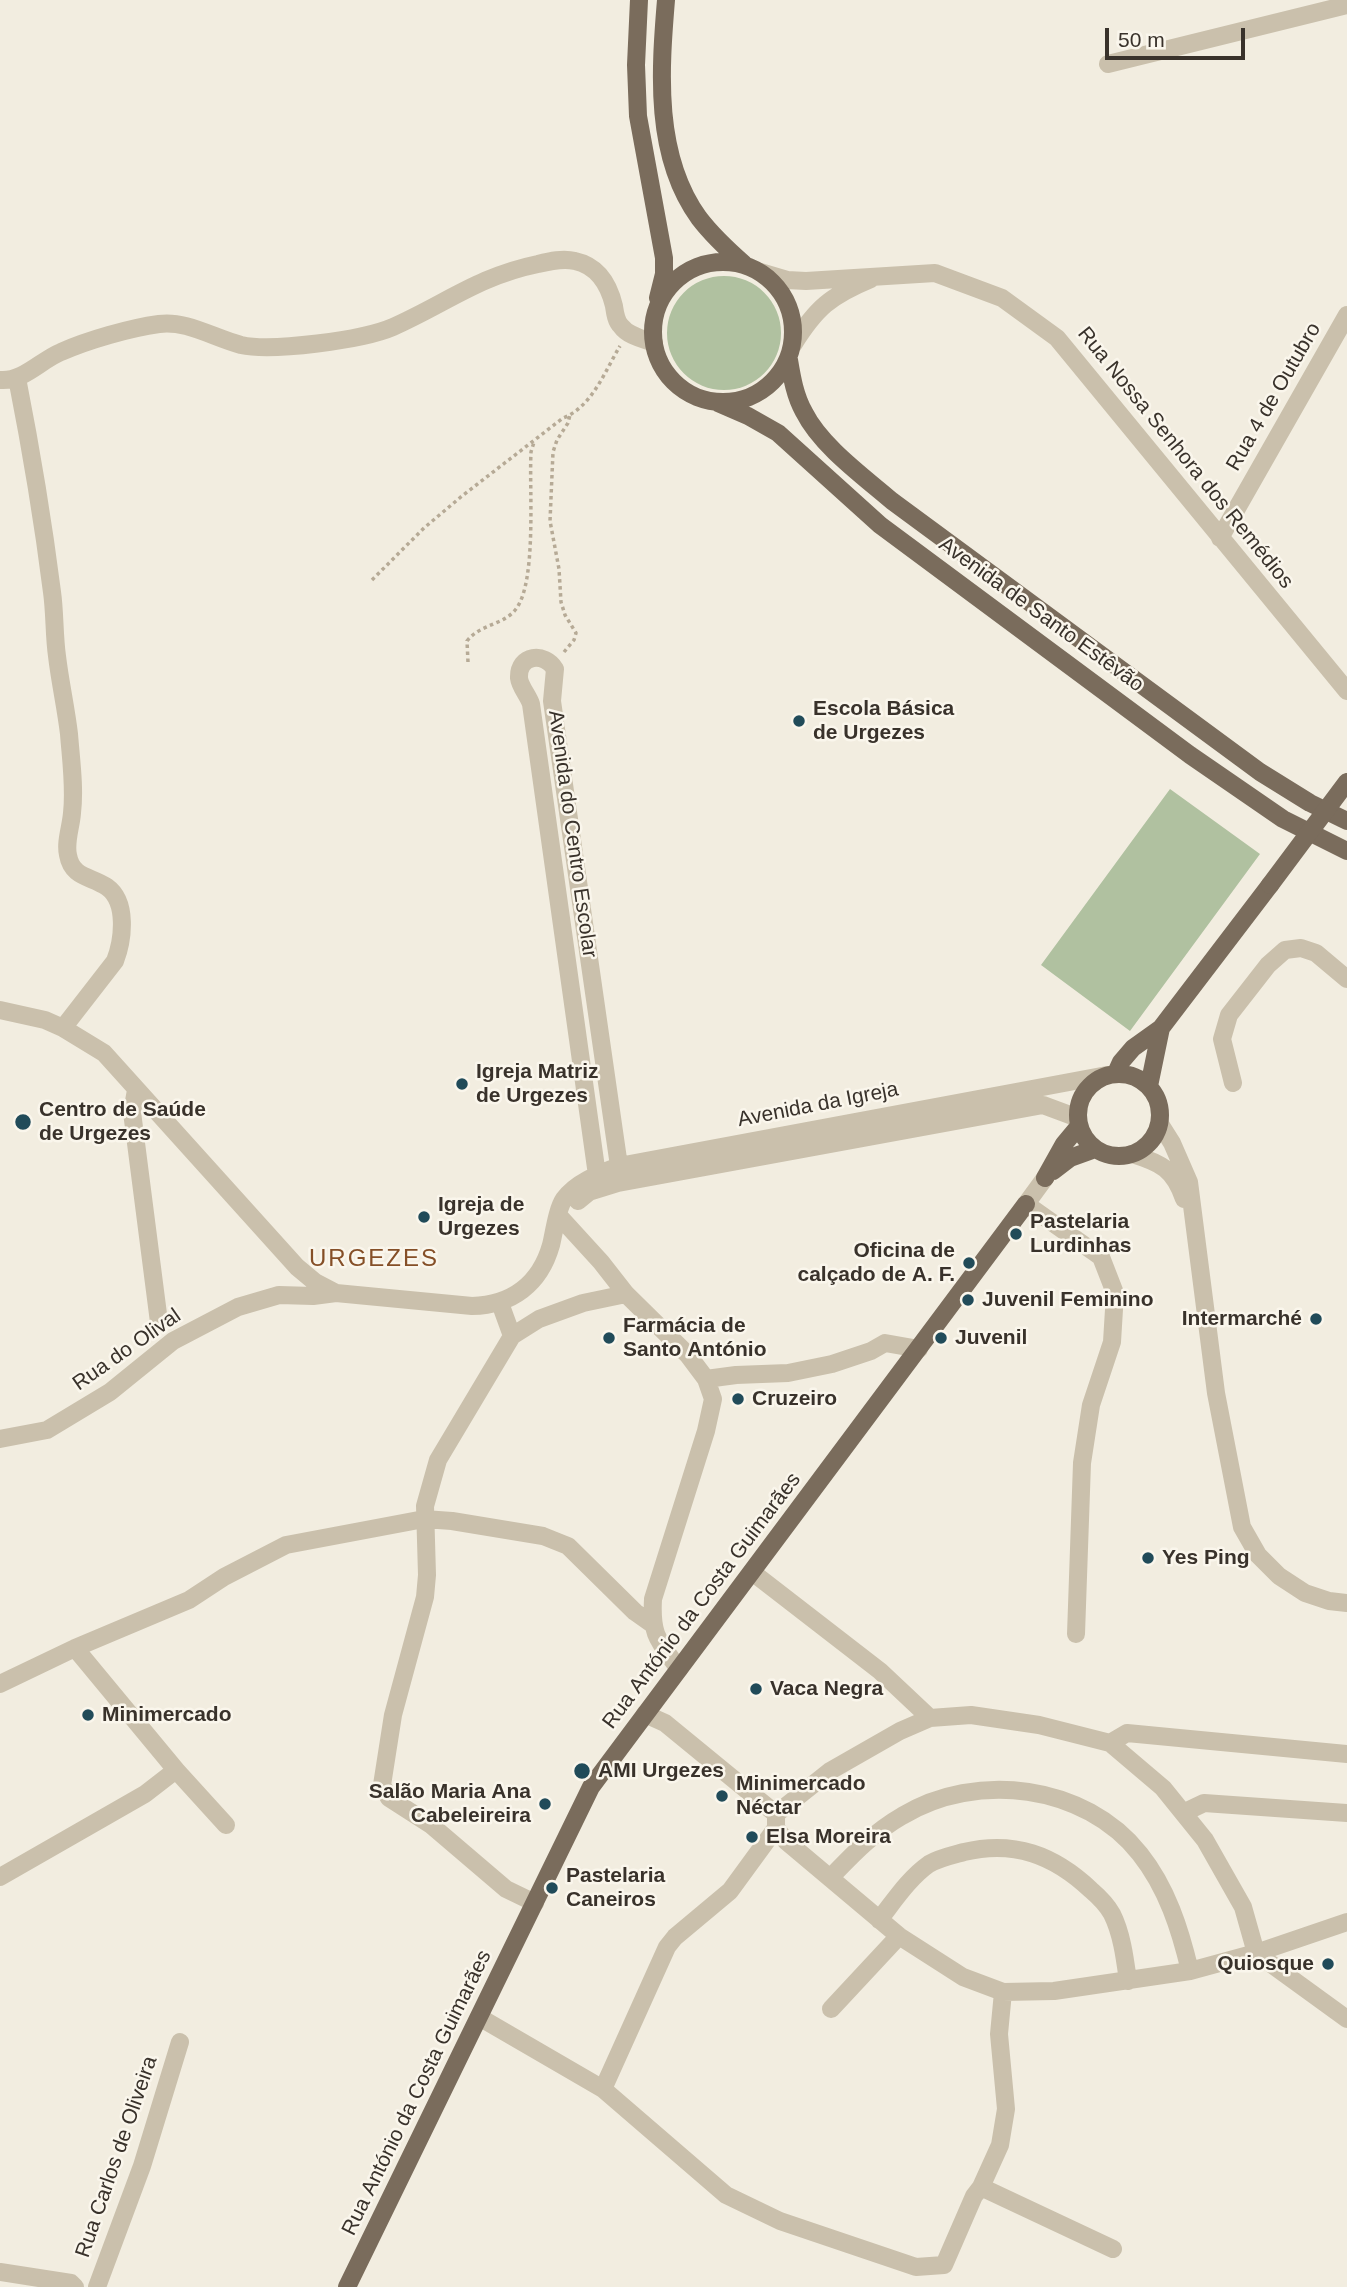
<!DOCTYPE html>
<html>
<head>
<meta charset="utf-8">
<style>
  body { margin:0 }
  #map { position:relative; width:1347px; height:2287px; overflow:hidden; background:#f2ede0; font-family:Helvetica,sans-serif }
  canvas { display:block }
  .scale { position:absolute; left:1105px; top:28px; width:140px; height:32px; box-sizing:border-box; border:4px solid #39322b; border-top:0; padding-left:9px; font-size:21px; line-height:24px; white-space:nowrap; color:#39322b; -webkit-text-stroke:5px #faf6ec; paint-order:stroke }
</style>
</head>
<body>
<div id="map">
<canvas width="1347" height="2287"></canvas>
<div class="scale">50 m</div>
</div>
<script>
const c = document.querySelector('canvas').getContext('2d');
c.lineJoin = 'round';
function fill(path, color) {
  c.fillStyle = color;
  c.fill(path, 'evenodd');
}
function strokePath(path, color, width, dash) {
  c.strokeStyle = color;
  c.lineWidth = width;
  c.lineCap = dash ? 'butt' : 'round';
  c.setLineDash(dash || []);
  c.stroke(path);
}
function drawText(font, color, halo, rows, align = 'center') {
  c.font = font + ' Helvetica,sans-serif';
  c.lineWidth = 5;
  c.setLineDash([]);
  c.textBaseline = 'middle';
  c.strokeStyle = halo;
  c.fillStyle = color;
  for (const [text, x, y, turn = 0] of rows) {
    c.save();
    c.translate(x, y);
    c.rotate((+turn || 0) * Math.PI / 180);
    c.textAlign = isNaN(turn) ? turn : align;
    if (halo) c.strokeText(text, 0, 0);
    c.fillText(text, 0, 0);
    c.restore();
  }
}
const green = new Path2D(`
  M667 333a57 57 0 1 1 114 0a57 57 0 1 1-114 0Z
  M 1170,789 L 1260,854 L 1130,1031 L 1041,965 Z`);
const path = new Path2D(`
  M 372,580 L 424,528 L 462,496 L 563,418 C 592,407 605,371 620,346
  M 564,652 L 574,640 L 576,633 L 565,615 L 561,602 L 559,569 L 550,521 L 553,452 L 557,440 L 568,423 L 570,415
  M 468,662 L 467,641 C 480,624 504,625 516,609 C 537,581 529,489 531,452 L 534,442`);
const minor = new Path2D(`
  M 1108,64 L 1347,5
  M 760,272 L 787,280 L 806,281 L 935,273 L 1002,298 L 1057,338 L 1347,691
  M 793,345 C 816,308 830,296 871,279
  M 17,378 C 31,449 43,521 52,592 C 55,613 54,635 57,656 C 60,682 66,708 69,734 C 71,760 75,788 72,813 C 71,827 65,842 68,855 C 72,878 91,876 107,887 C 128,902 123,940 115,961 L 63,1028
  M 0,380 C 23,382 41,360 61,352 C 88,340 130,328 159,324 C 186,320 214,338 241,345 C 272,352 363,340 393,327 C 445,304 479,276 538,264 C 550,261 563,258 575,261 C 598,266 609,285 614,306 C 615,313 616,321 621,326 C 628,336 643,339 654,343
  M 1220,538 L 1347,315
  M 0,1010 L 45,1020 L 63,1028 L 104,1053 L 297,1267 L 315,1282 L 336,1293 L 472,1306 C 512,1305 540,1284 551,1245 C 554,1233 557,1209 564,1199 C 576,1182 601,1173 619,1166 L 1107,1075
  M 1233,1083 L 1222,1039 L 1229,1015 L 1268,965 L 1285,950 L 1301,948 L 1316,953 L 1347,979
  M 136,1090 L 132,1112 L 159,1322
  M 1160,1124 L 1172,1143 L 1189,1182 L 1216,1393 L 1242,1527 L 1258,1555 L 1279,1576 L 1305,1593 L 1329,1601 L 1347,1603
  M 1132,1154 C 1161,1163 1174,1169 1184,1199
  M 597,1175 L 531,704 C 528,695 520,687 519,678 C 518,654 545,652 555,669 L 552,701 L 619,1166
  M 1045,1178 L 1026,1204 L 1101,1257 L 1115,1293 L 1112,1342 L 1091,1405 L 1082,1463 L 1076,1634
  M 578,1201 L 589,1192 L 618,1183 L 1043,1105 L 1078,1118
  M 559,1216 L 601,1262 L 626,1294 L 688,1355 L 706,1379 L 713,1399 L 706,1431 L 653,1599 C 651,1636 658,1640 679,1669
  M 500,1303 L 512,1336
  M 706,1379 L 736,1375 L 788,1373 L 832,1364 L 871,1351 L 885,1343 L 919,1349
  M 0,1439 L 47,1430 L 110,1392 L 173,1341 L 238,1307 L 279,1295 L 313,1296 L 336,1293
  M 752,1572 L 880,1671 L 930,1718
  M 0,1684 L 75,1648 L 189,1600 L 224,1577 L 286,1545 L 424,1519 L 452,1521 L 543,1536 L 568,1546 L 635,1612 L 652,1624
  M 645,1714 L 665,1723 L 776,1814 L 776,1828 L 786,1841 L 899,1936 L 963,1977 L 1003,1992 L 1054,1991 L 1190,1971 L 1256,1953 L 1347,1922
  M 1110,1743 L 1127,1733 L 1347,1754
  M 176,1770 L 226,1825
  M 1183,1813 L 1204,1803 L 1347,1813
  M 776,1814 L 830,1771 L 900,1731 L 930,1718 L 971,1715 L 1039,1725 L 1110,1743 L 1163,1788 L 1205,1840 L 1243,1907 L 1256,1953 L 1347,2019
  M 0,1877 L 145,1794 L 176,1770 L 75,1648
  M 830,1878 C 852,1855 874,1832 902,1816 C 976,1771 1085,1784 1140,1854 C 1167,1888 1180,1929 1190,1971
  M 535,1903 L 506,1889 L 431,1825 L 389,1798 L 382,1785 L 393,1715 L 425,1597 L 427,1575 L 425,1506 L 438,1460 L 512,1336 L 539,1319 L 583,1303 L 626,1294
  M 879,1920 C 894,1901 909,1878 929,1864 C 939,1858 953,1855 964,1852 C 1014,1840 1054,1855 1091,1890 C 1098,1896 1107,1905 1112,1914 C 1122,1934 1125,1959 1128,1981
  M 831,2009 L 899,1936
  M 479,2017 L 603,2089 L 726,2195 L 780,2221 L 916,2267 L 944,2265 L 974,2196 L 981,2187 L 1000,2145 L 1006,2109 L 999,2034 L 1003,1992
  M 603,2089 L 667,1947 L 675,1937 L 730,1891 L 776,1828
  M 981,2187 L 1113,2249
  M 0,2272 L 71,2283 L 75,2287
  M 97,2287 L 142,2166 L 180,2042`);
const major = new Path2D(`
  M 639,0 L 636,65 L 638,116 L 664,258 L 664,274 L 658,298
  M 666,0 C 660,72 654,156 699,218 C 712,235 728,250 744,264
  M653 332a70 70 0 1 1 140 0a70 70 0 1 1-140 0Z
  M 789,360 C 792,378 795,396 804,412 C 821,446 863,476 892,501 L 1260,772 L 1310,803 L 1347,821
  M 718,403 L 748,416 L 778,433 L 880,525 L 1190,755 L 1283,819 L 1347,851
  M 1116,1073 L 1121,1062 L 1133,1048 L 1161,1028 L 1270,885
  M1078 1115a41 41 0 1 1 82 0a41 41 0 1 1-82 0Z
  M 1149,1086 L 1161,1028
  M 1053,1171 L 1070,1158 L 1095,1149
  M 1045,1178 L 1064,1144 L 1079,1126
  M 347,2287 L 591,1787 L 1026,1204`);
const majorBridge = new Path2D(`
  M 1270,885 L 1347,782`);
const markers = [
  [799,721,7,"#214b59"],
  [462,1084,7,"#214b59"],
  [23,1122,9,"#214b59"],
  [424,1217,7,"#214b59"],
  [1016,1234,7,"#214b59"],
  [969,1263,7,"#214b59"],
  [968,1300,7,"#214b59"],
  [1316,1319,7,"#214b59"],
  [609,1338,7,"#214b59"],
  [941,1338,7,"#214b59"],
  [738,1399,7,"#214b59"],
  [1148,1558,7,"#214b59"],
  [756,1689,7,"#214b59"],
  [88,1715,7,"#214b59"],
  [582,1771,9,"#214b59"],
  [722,1796,7,"#214b59"],
  [545,1804,7,"#214b59"],
  [752,1837,7,"#214b59"],
  [552,1888,7,"#214b59"],
  [1328,1964,7,"#214b59"]
];
const streetNames = [
  ["Rua 4 de Outubro",1274,397,-60],
  ["Rua Nossa Senhora dos Remédios",1185,458,51],
  ["Avenida de Santo Estêvão",1041,615,36],
  ["Avenida do Centro Escolar",572,834,82],
  ["Avenida da Igreja",818,1105,-11],
  ["Rua do Olival",127,1350,-35],
  ["Rua António da Costa Guimarães",702,1601,-53],
  ["Rua António da Costa Guimarães",417,2093,-64],
  ["Rua Carlos de Oliveira",117,2157,-71]
];
const poiNames = [
  ["Escola Básica",813,709],
  ["de Urgezes",813,733],
  ["Igreja Matriz",476,1072],
  ["de Urgezes",476,1096],
  ["Centro de Saúde",39,1110],
  ["de Urgezes",39,1134],
  ["Igreja de",438,1205],
  ["Urgezes",438,1229],
  ["Pastelaria",1030,1222],
  ["Lurdinhas",1030,1246],
  ["Oficina de",955,1251,"right"],
  ["calçado de A. F.",955,1275,"right"],
  ["Juvenil Feminino",982,1300],
  ["Intermarché",1302,1319,"right"],
  ["Farmácia de",623,1326],
  ["Santo António",623,1350],
  ["Juvenil",955,1338],
  ["Cruzeiro",752,1399],
  ["Yes Ping",1162,1558],
  ["Vaca Negra",770,1689],
  ["Minimercado",102,1715],
  ["AMI Urgezes",598,1771],
  ["Minimercado",736,1784],
  ["Néctar",736,1808],
  ["Salão Maria Ana",531,1792,"right"],
  ["Cabeleireira",531,1816,"right"],
  ["Elsa Moreira",766,1837],
  ["Pastelaria",566,1876],
  ["Caneiros",566,1900],
  ["Quiosque",1314,1964,"right"]
];
const quarterNames = [
  ["URGEZES",374,1259]
];
fill(green, '#b0c1a0');
strokePath(path, '#b6aa96', 3.5, [3.5, 3.5]);
strokePath(minor, '#cac0ac', 18);
strokePath(major, '#7a6c5c', 18);
strokePath(majorBridge, '#7a6c5c', 18);
for (const [x, y, r, color] of markers) {
  const dot = new Path2D();
  dot.arc(x, y, r, 0, 2 * Math.PI);
  c.fillStyle = color;
  c.fill(dot);
  strokePath(dot, '#faf6ec', 2.5);
}
drawText('21px', '#39322b', '#faf6ec', streetNames);
drawText('bold 21px', '#39322b', '#faf6ec', poiNames, 'left');
c.letterSpacing = '2px';
drawText('24px', '#854f27', '#faf6ec', quarterNames);
c.letterSpacing = '0px';
</script>
</body>
</html>
